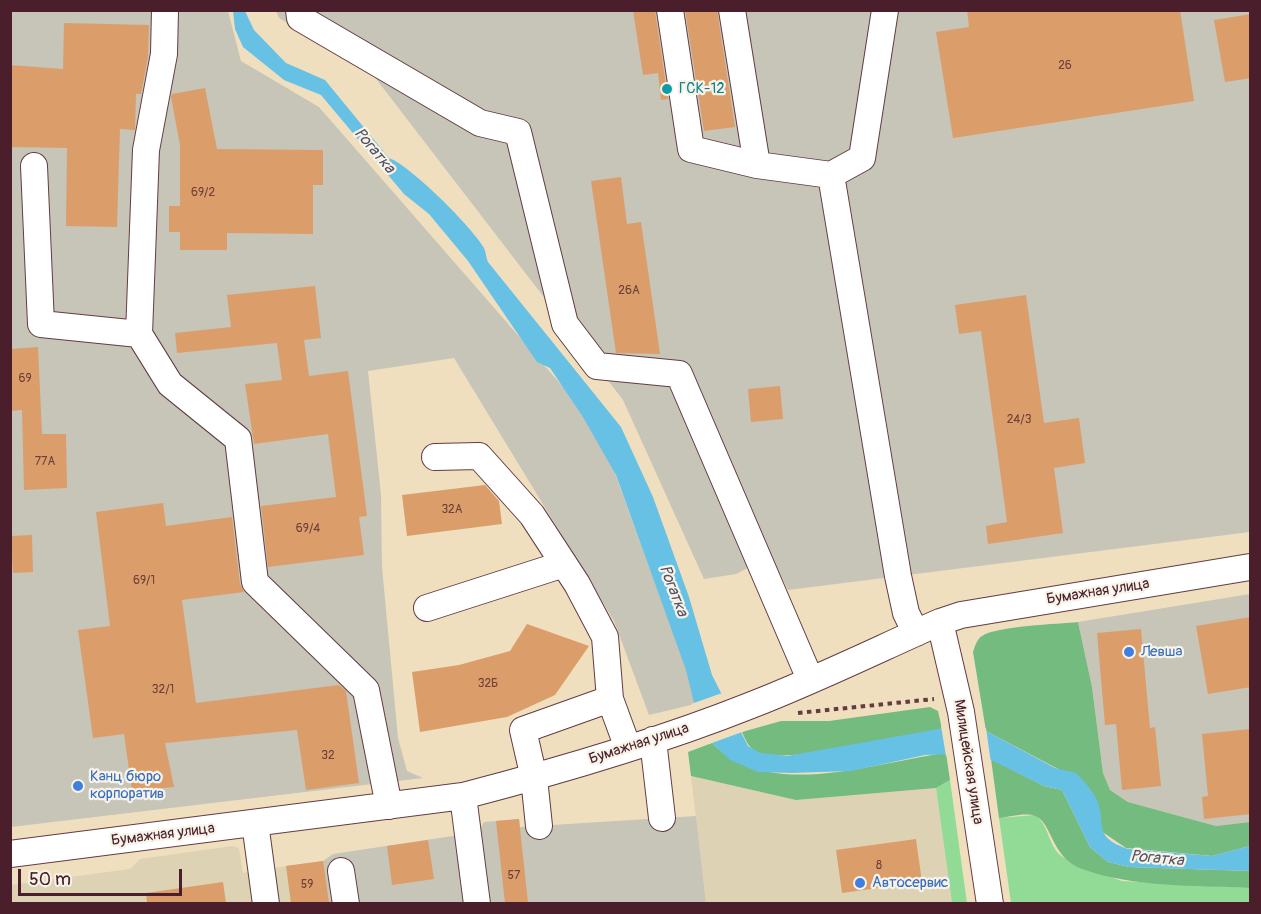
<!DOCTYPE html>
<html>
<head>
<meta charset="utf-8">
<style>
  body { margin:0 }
  #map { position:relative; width:1261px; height:914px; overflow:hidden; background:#f0dfbf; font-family:Pangolin,sans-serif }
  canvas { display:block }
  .frame { position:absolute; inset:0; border:12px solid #4a1f2b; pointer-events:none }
  .scale { position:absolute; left:18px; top:869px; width:164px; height:27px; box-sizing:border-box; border:3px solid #4a1f2b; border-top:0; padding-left:8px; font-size:18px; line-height:21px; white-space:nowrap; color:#4a1f2b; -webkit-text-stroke:4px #f7f3e8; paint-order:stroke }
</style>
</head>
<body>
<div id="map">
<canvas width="1261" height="914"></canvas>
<div class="frame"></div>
<div class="scale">50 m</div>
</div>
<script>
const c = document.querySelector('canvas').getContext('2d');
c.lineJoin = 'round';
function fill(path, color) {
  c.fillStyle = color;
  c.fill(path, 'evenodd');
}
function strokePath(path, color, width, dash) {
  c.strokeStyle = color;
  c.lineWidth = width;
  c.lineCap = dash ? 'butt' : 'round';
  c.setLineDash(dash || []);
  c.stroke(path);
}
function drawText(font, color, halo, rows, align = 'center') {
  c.font = font + ' Pangolin,sans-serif';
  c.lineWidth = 4.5;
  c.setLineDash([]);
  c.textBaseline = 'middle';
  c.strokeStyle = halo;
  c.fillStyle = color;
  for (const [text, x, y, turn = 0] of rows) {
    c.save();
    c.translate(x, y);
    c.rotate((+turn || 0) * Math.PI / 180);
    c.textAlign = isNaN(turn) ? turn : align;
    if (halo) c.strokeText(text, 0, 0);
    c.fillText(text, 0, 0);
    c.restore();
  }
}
const built = new Path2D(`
  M 691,776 L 796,800 L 936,788 L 952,903 L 706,903 Z
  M 232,846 L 239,848 L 243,873 L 286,866 L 291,903 L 11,903 L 10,885 L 130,869 L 140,859 Z`);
const industrial = new Path2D(`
  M 10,11 L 228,11 L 241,61 L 319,107 L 598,427 L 699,703 L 649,715 L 614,621 L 454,358 L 368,371 L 381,495 L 382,567 L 398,738 L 407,771 L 423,778 L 11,827 Z
  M 276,11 L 1250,11 L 1250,532 L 788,590 L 771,556 L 736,574 L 704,579 L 623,400 L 370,71 L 279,18 Z
  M 1250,594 L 1250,822 L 1216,826 L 1128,802 L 1110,790 L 1103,773 L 1092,687 L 1078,622 Z
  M 696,816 L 706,903 L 291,903 L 286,866 L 323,861 L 333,854 L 479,832 L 484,822 L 496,821 L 519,819 L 520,827 Z`);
const green = new Path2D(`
  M 950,780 L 967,903 L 952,903 L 936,788 Z
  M 1035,815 C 1049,825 1048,844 1060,855 C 1071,864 1108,876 1122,881 L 1250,888 L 1250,903 L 1011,903 L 999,818 Z`);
const forest = new Path2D(`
  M 1078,622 L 1092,687 L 1103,773 L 1110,790 L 1128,802 L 1216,826 L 1250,822 L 1250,846 L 1212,856 L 1126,848 L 1104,833 L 1060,770 L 986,731 L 973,652 C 975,646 977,639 982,636 C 996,626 1059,624 1078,622 Z
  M 930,707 L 938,711 L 942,729 C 905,735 789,764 759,753 C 749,749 746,741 742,732 L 781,721 L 829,721 Z
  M 712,743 C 770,802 874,762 946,753 L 950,780 L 936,788 L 796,800 L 691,776 L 688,752 Z
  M 991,759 L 1044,786 L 1062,790 L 1090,847 L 1108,862 L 1129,867 L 1250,871 L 1250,888 C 1195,885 1135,888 1082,869 C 1050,857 1053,823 1035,816 C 1026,812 1009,817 999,818 Z`);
const water = new Path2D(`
  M 233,11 L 245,11 L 254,30 L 286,63 L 325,80 L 389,158 C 411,166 473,228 484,248 C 486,252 486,258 488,262 L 621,427 L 653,497 L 689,597 L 712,675 L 748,746 L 760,753 L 787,756 L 950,727 L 986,731 L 1055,768 L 1076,773 C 1083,780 1093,791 1097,800 C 1107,824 1091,836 1128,849 L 1212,856 L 1250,846 L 1250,871 L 1129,867 L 1108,862 L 1090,847 L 1062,790 L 1044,786 L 977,753 L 925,755 L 851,771 L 792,773 L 758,772 L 730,760 L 712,743 L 695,707 L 686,670 L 616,475 L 583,417 L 550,368 L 537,362 L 468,261 L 429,214 L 404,194 L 321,95 L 284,80 L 243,47 L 235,29 Z`);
const pier = new Path2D(`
  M 725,692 L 745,731 L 709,744 L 691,704 Z
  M 950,724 L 986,728 L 991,763 L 976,756 L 946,756 L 941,726 Z`);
const building = new Path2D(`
  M 633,10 L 655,10 L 668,99 L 661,100 L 658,73 L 643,75 Z
  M 685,10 L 717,10 L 735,127 L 704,131 Z
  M 967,10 L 1180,10 L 1194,101 L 953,138 L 936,32 L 969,27 Z
  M 1251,14 L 1251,78 L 1225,82 L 1214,20 Z
  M 64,23 L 149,25 L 148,57 L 141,94 L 136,94 L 135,130 L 120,129 L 117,227 L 66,226 L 67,148 L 10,147 L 10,65 L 63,69 Z
  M 205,88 L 217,149 L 323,150 L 323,185 L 313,185 L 313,234 L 227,233 L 227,250 L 180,250 L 180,232 L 169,232 L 169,206 L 180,206 L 180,145 L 171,97 L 172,94 Z
  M 621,177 L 627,224 L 641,222 L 660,354 L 616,353 L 591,181 Z
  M 315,286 L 321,338 L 304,340 L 309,376 L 348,371 L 367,516 L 359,517 L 364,555 L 268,567 L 261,506 L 336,497 L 328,434 L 254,444 L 245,384 L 282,380 L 277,343 L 177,353 L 175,333 L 231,327 L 227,295 Z
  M 1026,295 L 1044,423 L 1079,418 L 1085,463 L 1054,468 L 1063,533 L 988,544 L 986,526 L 1007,522 L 981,331 L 959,334 L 955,305 Z
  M 38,347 L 42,434 L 66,434 L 67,488 L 24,490 L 22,410 L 10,411 L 10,349 Z
  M 780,386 L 783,419 L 751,422 L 748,389 Z
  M 485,485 L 499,501 L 502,524 L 407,536 L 402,495 Z
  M 163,503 L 166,526 L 232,517 L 240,584 L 244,592 L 182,600 L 196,703 L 339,685 L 346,691 L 359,783 L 306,790 L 297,730 L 165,743 L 174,787 L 132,791 L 124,734 L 93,738 L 78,630 L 110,626 L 96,512 Z
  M 32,535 L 33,572 L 13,573 L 11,536 Z
  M 1251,617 L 1251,687 L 1208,694 L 1196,626 Z
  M 527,624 L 589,646 L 555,695 L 507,717 L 420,732 L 412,672 L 459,665 L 510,651 Z
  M 1141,629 L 1150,728 L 1155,727 L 1161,786 L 1122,790 L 1116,724 L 1105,725 L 1097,633 Z
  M 1251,729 L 1251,814 L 1204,819 L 1202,797 L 1208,796 L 1202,734 Z
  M 519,819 L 528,903 L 505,903 L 496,821 Z
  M 916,839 L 922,882 L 842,893 L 836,850 Z
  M 428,840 L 434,879 L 392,885 L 387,846 Z
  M 323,861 L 329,903 L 291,903 L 286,866 Z
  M 223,882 L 226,903 L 147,903 L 146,893 Z`);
const path = new Path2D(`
  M 798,713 L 934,699`);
const minor = new Path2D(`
  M 165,10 L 164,54 L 146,150 L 139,334 L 170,384 L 238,439 L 255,582 L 366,690 L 389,806
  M 299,10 L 300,18 L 480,123 L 518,132 L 565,324 L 597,366 L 679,374 L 810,679
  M 670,10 L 691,149 L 757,165 L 831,175 L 862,158 L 885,10
  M 732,10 L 757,165
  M 34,166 L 41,324 L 139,334
  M 831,175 L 898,576 L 906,613 L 916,633
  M 435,457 L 479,456 L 532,515 L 577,584 L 605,637 L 610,699
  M 427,608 L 564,564
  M 940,622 L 961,712 L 990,904
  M 653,740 L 662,818
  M 463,796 L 477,904
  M 255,823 L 266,904
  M 539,826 L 534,778 L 523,730 L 610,699 L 628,748
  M 10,854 L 463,796 C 559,771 656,743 749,706 C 814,681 877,650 940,622 L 961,615 L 1250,567
  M 341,871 L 346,904`);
const markers = [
  [667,89,6,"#0f9aa8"],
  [1129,652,6,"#3f7fe0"],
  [78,786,6,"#3f7fe0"],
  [860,883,6,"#3f7fe0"]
];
const numberNames = [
  ["26",1065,66],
  ["69/2",203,193],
  ["26А",629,291],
  ["69",25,379],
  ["24/3",1019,420],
  ["77А",45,462],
  ["32А",452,510],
  ["69/4",308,529],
  ["69/1",144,581],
  ["32Б",488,684],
  ["32/1",163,690],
  ["32",328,756],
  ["8",879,866],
  ["57",514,876],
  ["59",307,885]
];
const cultureNames = [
  ["ГСК-12",679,89]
];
const streetNames = [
  ["Бумажная улица",1098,592,-9],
  ["Бумажная улица",639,744,-18],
  ["Милицейская улица",968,762,81],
  ["Бумажная улица",163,835,-7]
];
const shopNames = [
  ["Левша",1141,652],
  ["Канц бюро",90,777],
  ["корпоратив",90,794],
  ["Автосервис",872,883]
];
const waterNames = [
  ["Рогатка",374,151,50],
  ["Рогатка",673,591,69],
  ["Рогатка",1157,859,5]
];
fill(built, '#ddd3b4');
fill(industrial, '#c6c5b8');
fill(green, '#91db97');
fill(forest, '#74bb80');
fill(water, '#67c1e5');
fill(pier, '#f0dfbf');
fill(building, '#db9e6a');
strokePath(minor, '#633c41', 28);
strokePath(path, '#633c41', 4, [4.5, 4.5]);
strokePath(minor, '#fff', 26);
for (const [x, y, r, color] of markers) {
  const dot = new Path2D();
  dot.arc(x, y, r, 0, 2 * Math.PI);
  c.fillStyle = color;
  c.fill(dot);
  strokePath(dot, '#f7f3e8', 2);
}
drawText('12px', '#6e3f3b', null, numberNames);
drawText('15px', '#0d838f', '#f7f3e8', cultureNames, 'left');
drawText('15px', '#4a1f2b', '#f7f3e8', streetNames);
drawText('15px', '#366cbe', '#f7f3e8', shopNames, 'left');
drawText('italic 16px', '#535063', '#f7f3e8', waterNames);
</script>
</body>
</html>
